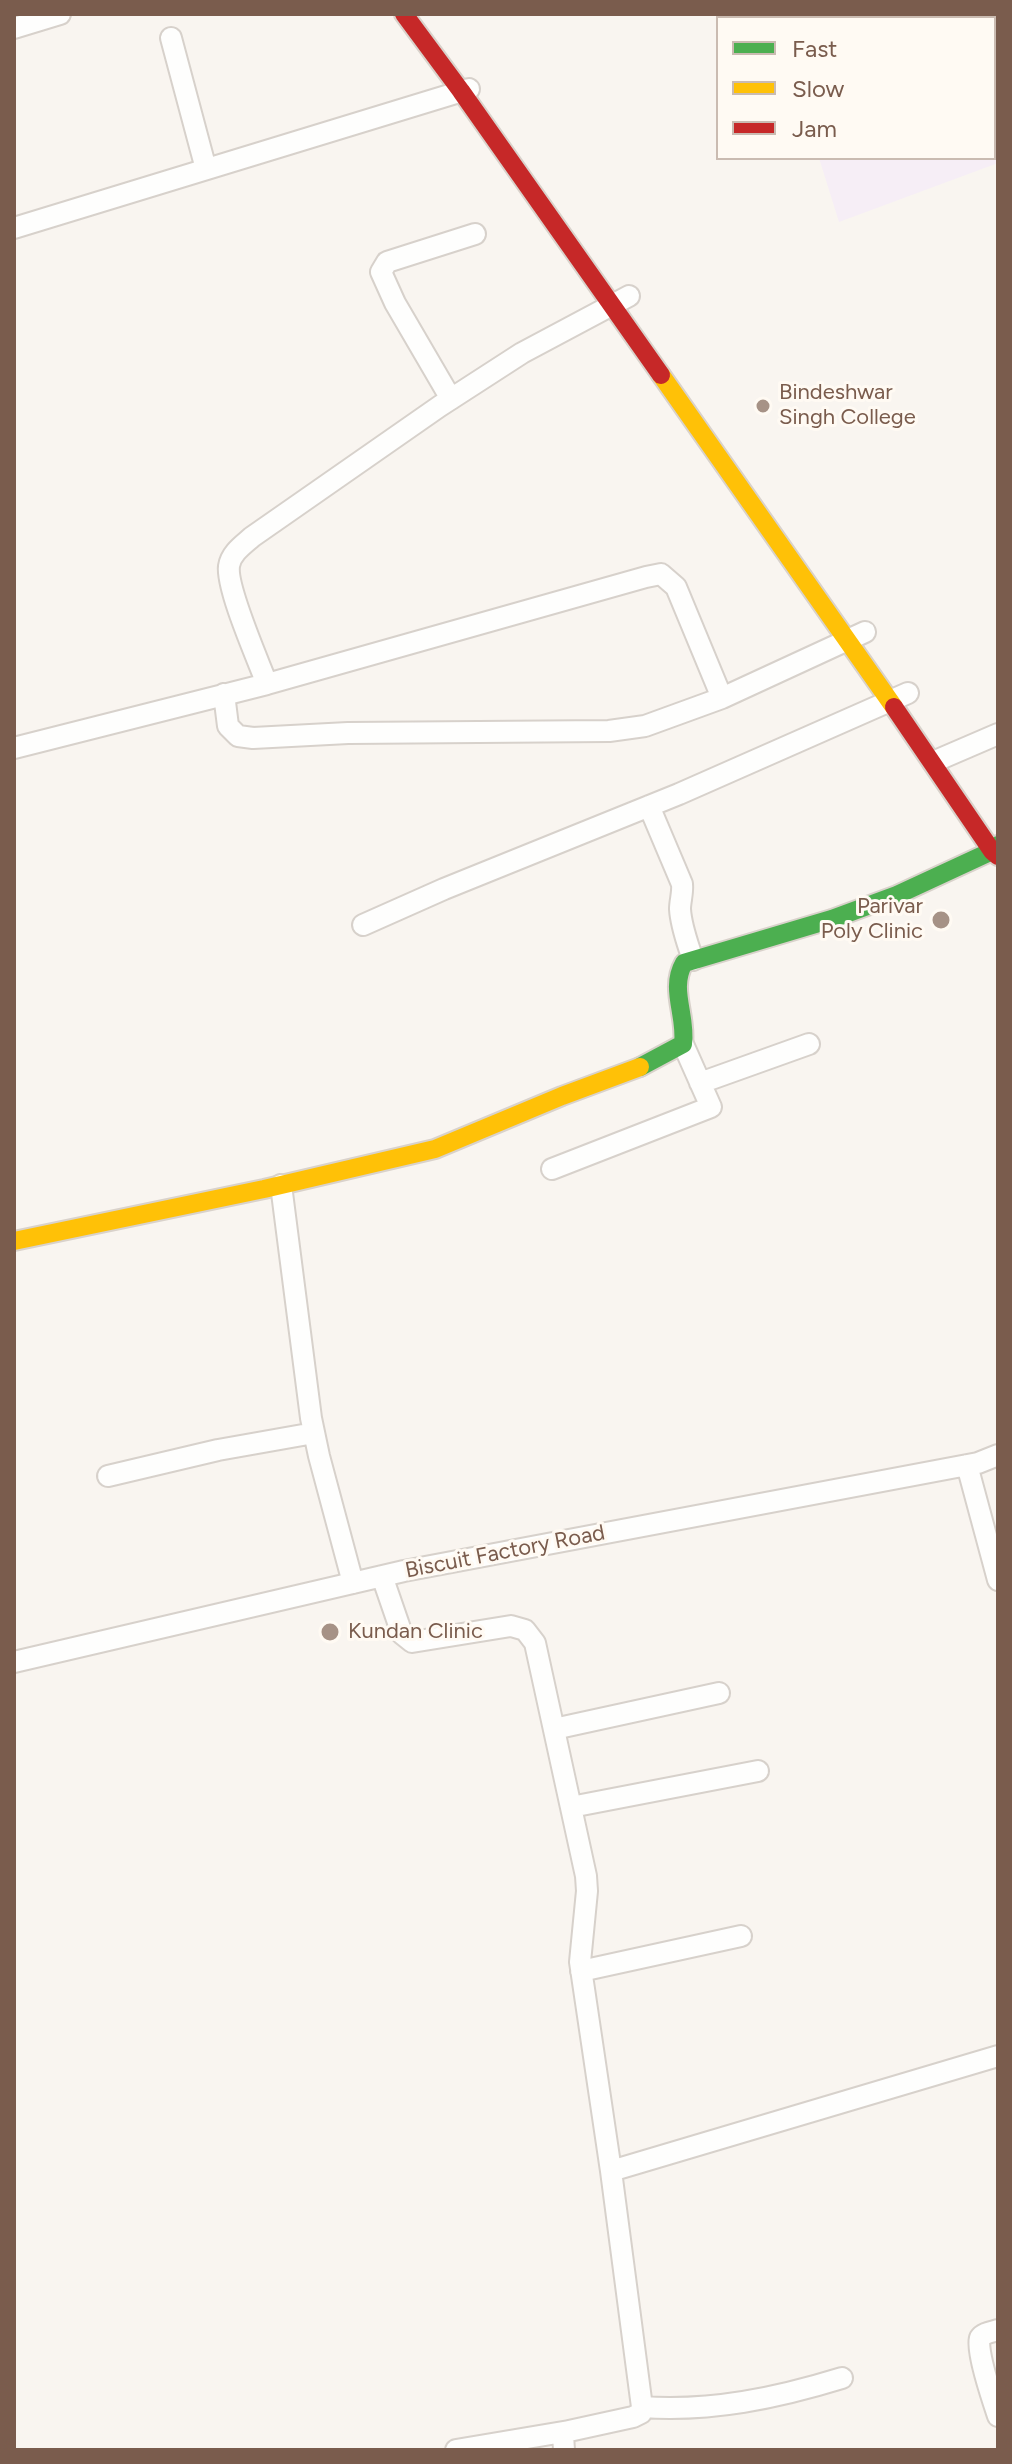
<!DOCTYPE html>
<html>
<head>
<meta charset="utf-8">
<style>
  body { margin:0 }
  #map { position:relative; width:1012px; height:2464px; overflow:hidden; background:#f9f5f0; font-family:Figtree,sans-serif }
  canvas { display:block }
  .frame { position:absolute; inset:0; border:16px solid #7a5c4d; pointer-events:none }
  .legend { position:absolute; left:716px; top:16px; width:280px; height:144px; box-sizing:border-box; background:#fffaf3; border:2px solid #cabbb1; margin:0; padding:10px 14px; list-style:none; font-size:24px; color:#7a5c4d }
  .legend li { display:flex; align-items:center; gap:16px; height:40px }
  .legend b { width:40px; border:2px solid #cabbb1 }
</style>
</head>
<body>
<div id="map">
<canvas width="1012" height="2464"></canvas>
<div class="frame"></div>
<ul class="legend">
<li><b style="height:10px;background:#4caf50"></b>Fast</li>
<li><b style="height:10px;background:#ffc107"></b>Slow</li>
<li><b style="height:10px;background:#c62828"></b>Jam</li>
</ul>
</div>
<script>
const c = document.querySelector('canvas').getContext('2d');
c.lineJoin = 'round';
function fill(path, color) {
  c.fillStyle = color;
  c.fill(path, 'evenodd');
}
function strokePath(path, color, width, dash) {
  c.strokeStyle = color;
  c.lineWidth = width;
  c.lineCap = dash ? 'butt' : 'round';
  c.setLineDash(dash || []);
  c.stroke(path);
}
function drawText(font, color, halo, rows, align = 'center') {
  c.font = font + ' Figtree,sans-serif';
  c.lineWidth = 6;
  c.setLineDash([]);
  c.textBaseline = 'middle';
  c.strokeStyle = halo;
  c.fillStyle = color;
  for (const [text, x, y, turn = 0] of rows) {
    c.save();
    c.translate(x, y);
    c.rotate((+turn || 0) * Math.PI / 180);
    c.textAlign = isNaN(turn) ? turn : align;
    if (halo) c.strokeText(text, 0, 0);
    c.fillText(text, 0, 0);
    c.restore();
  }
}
const education = new Path2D(`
  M 886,14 L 998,14 L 998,163 L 839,222 L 819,158 L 994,158 L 994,18 L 876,18 Z`);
const street = new Path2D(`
  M 14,28 L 60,14
  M 171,38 L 206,169
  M 14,228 L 469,89
  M 451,399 L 395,303 L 381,272 L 387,262 L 475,234
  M 267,684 C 258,660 226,588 229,566 C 231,553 243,545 252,537 L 440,406 L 522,353 L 629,296
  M 224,694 L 228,726 L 238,736 L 253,738 L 348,733 L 609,731 L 645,726 L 722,698
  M 14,748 L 267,684 L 646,577 L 661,574 L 676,587 L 722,698 L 865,632
  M 933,762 L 998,734
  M 649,806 L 682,884 C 683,893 680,901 680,909 C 681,927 688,944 693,960
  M 363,925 L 444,889 L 679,794 L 908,693
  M 700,1083 L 809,1044
  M 552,1169 L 711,1107 L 683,1044
  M 281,1185 L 311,1418 L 319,1456 L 353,1583
  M 967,1465 L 998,1580
  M 108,1476 L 218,1450 L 314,1433
  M 382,1576 L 402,1634 L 412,1642 L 511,1626 L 525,1630 L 535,1643 L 586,1876 L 587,1891 L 580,1962 L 611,2171 L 642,2407 L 641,2413 L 633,2417 L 569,2431 L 563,2435 L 564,2450
  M 14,1662 L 404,1571 L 978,1463 L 998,1455
  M 554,1729 L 719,1693
  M 571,1807 L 758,1771
  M 581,1971 L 741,1936
  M 611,2171 L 998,2056
  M 998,2330 C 992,2332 983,2333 980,2338 C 975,2348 994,2404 998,2416
  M 642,2407 C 711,2412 777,2398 842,2378
  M 456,2450 L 569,2431`);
const fast = new Path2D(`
  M 640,1067 L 683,1044 C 687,1016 669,989 684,963 L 832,919 L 897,895 L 992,851 L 998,845`);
const slow = new Path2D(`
  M 661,375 L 894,707
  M 14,1241 L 264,1189 L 435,1149 L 562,1096 L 640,1067`);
const jam = new Path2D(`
  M 404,14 L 461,91 L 661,375
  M 894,707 L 992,851 L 998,856`);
const markers = [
  [763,406,8,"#a69286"],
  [941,920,10,"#a69286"],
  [330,1632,10,"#a69286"]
];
const poiNames = [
  ["Bindeshwar",779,393],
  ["Singh College",779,418],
  ["Parivar",923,907,"right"],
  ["Poly Clinic",923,932,"right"],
  ["Kundan Clinic",348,1632]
];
const streetNames = [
  ["Biscuit Factory Road",505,1552,-11]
];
fill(education, '#f6eef6');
strokePath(street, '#d7d1cb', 24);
strokePath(fast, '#d9d2cb', 22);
strokePath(slow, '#d9d2cb', 22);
strokePath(jam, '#d9d2cb', 22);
strokePath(street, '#fefefd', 20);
strokePath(fast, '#4caf50', 18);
strokePath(slow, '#ffc107', 18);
strokePath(jam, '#c62828', 18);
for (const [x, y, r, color] of markers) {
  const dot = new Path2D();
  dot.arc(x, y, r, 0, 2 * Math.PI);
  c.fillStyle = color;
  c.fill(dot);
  strokePath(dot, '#fffaf3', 3);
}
drawText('22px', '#7a5c4d', '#fffaf3', poiNames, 'left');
drawText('22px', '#7a5c4d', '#fffaf3', streetNames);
</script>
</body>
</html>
